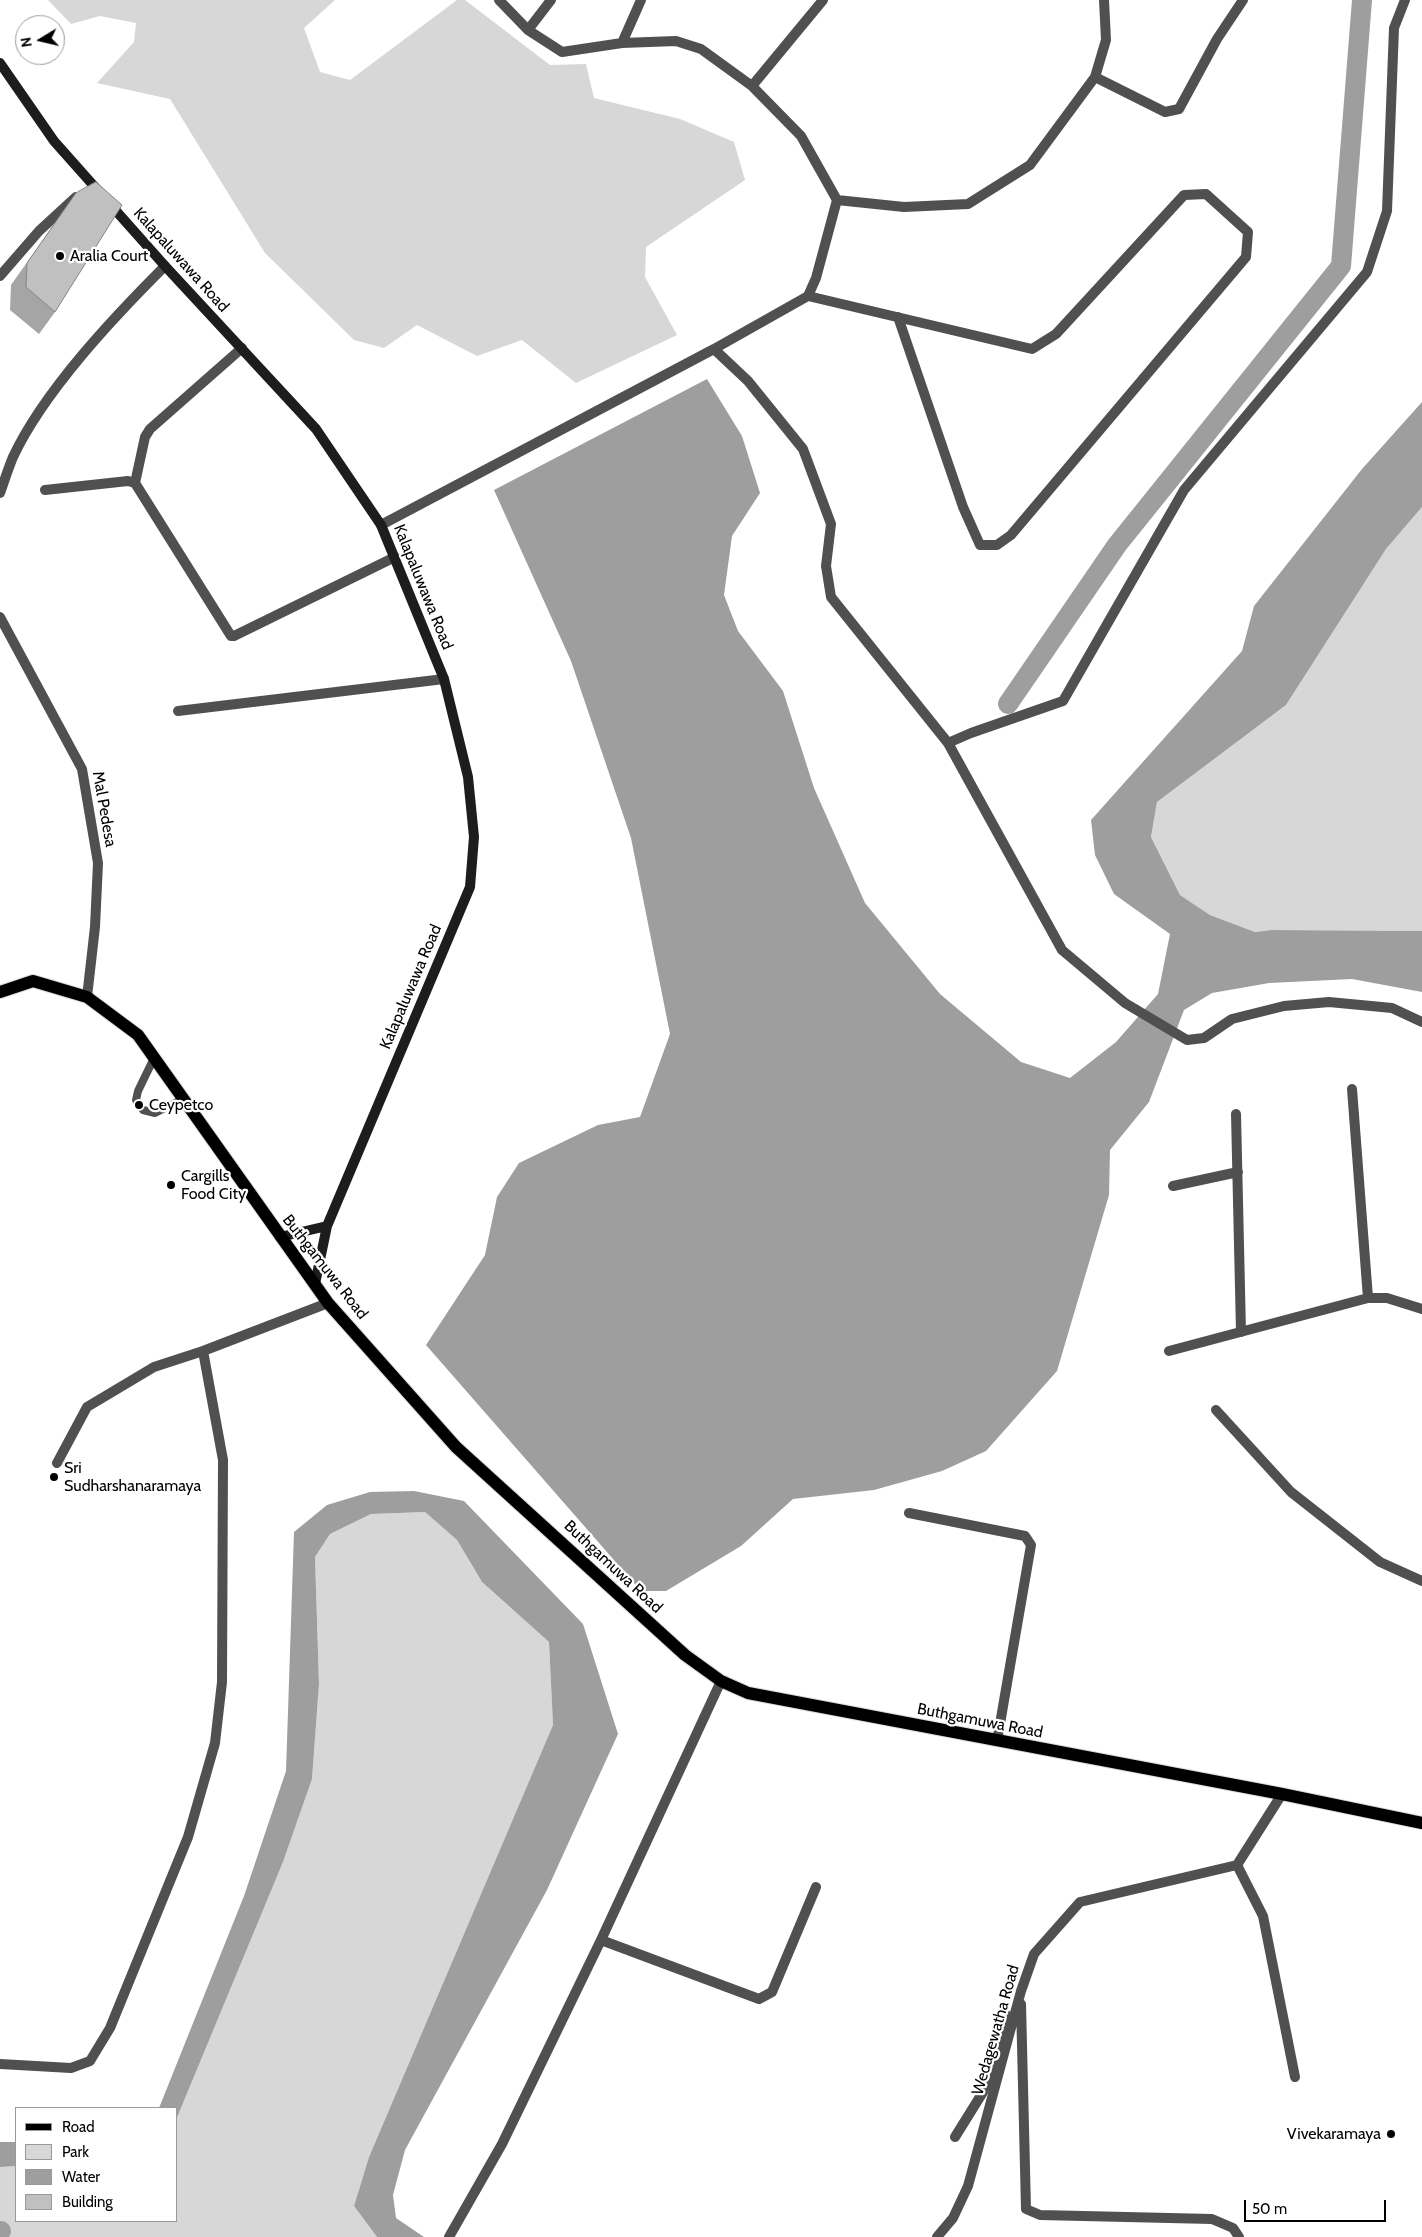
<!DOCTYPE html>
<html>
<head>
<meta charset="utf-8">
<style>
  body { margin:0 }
  #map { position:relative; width:1422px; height:2237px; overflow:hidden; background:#fff; font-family:Cabin,sans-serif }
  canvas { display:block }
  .legend { position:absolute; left:15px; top:2107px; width:162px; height:115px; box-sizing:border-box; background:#fff; border:1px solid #999; margin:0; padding:6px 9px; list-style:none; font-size:15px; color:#000 }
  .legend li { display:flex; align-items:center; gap:10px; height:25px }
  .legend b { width:25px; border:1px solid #999 }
  .north { position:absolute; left:15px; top:15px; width:50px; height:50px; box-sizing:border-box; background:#fff; border:1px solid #999; border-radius:50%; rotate:261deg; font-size:14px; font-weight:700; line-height:20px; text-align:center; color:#000 }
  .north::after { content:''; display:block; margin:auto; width:18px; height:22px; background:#000; clip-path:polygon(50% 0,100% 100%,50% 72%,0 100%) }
  .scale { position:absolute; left:1244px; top:2200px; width:142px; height:22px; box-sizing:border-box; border:2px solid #000; border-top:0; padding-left:6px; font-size:15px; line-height:18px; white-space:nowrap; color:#000; -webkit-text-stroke:4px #fff; paint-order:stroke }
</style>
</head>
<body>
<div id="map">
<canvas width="1422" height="2237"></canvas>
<ul class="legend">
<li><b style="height:6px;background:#000"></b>Road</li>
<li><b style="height:14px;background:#d7d7d7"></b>Park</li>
<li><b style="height:14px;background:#9e9e9e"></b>Water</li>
<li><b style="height:14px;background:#c0c0c0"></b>Building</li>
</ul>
<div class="north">N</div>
<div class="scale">50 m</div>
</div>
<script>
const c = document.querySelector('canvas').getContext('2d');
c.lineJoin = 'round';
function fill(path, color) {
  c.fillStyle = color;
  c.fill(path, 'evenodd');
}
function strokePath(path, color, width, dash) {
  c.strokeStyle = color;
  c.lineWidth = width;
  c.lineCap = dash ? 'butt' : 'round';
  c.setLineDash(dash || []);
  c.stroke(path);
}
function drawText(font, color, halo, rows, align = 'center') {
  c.font = font + ' Cabin,sans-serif';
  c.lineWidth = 4.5;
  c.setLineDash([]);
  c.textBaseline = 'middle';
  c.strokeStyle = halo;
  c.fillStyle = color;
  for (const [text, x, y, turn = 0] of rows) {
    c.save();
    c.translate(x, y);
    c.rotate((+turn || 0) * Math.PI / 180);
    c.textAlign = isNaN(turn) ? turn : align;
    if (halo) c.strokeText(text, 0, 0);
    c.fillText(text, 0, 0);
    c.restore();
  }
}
const green = new Path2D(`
  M 48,0 L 335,0 L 304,28 L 320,72 L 350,80 L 457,0 L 465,0 L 550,65 L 586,64 L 594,98 L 680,119 L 734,142 L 745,180 L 646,247 L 645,277 L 677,335 L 576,383 L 522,340 L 477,356 L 417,325 L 384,348 L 354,340 L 265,253 L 170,99 L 97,83 L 134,42 L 136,23 L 100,16 L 71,24 Z
  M 1422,507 L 1422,931 L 1271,930 L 1255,932 L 1210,915 L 1180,895 L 1151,837 L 1157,802 L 1286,705 L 1386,549 Z
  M 425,1512 L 457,1540 L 482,1582 L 549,1642 L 553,1725 L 369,2157 L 354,2206 L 377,2237 L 0,2237 L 0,2167 L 16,2166 L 16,2221 L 176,2221 L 176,2120 L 283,1862 L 312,1779 L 319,1684 L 315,1557 L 330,1534 L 371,1514 Z`);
const water = new Path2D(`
  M 707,379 L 742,436 L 760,493 L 732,536 L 724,595 L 738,631 L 783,691 L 814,788 L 865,903 L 940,994 L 1021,1062 L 1070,1078 L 1116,1042 L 1158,994 L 1170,934 L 1114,894 L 1095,855 L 1091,820 L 1242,651 L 1254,606 L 1362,469 L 1422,402 L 1422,507 L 1386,549 L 1286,705 L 1157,802 L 1151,837 L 1180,895 L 1210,915 L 1255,932 L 1271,930 L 1422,931 L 1422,992 L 1352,979 L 1269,983 L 1212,993 L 1184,1010 L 1149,1102 L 1110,1150 L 1109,1195 L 1057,1371 L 986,1451 L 942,1471 L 874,1490 L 793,1499 L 741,1546 L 666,1591 L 641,1591 L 426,1345 L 485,1255 L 497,1197 L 519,1163 L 598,1125 L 640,1117 L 670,1034 L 631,838 L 571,661 L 494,490 Z
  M 414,1491 L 464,1501 L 583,1624 L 618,1734 L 547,1890 L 405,2150 L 393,2195 L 396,2218 L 424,2237 L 377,2237 L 354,2206 L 369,2157 L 553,1725 L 549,1642 L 482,1582 L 457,1540 L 425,1512 L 371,1514 L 330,1534 L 315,1557 L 319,1684 L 312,1779 L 283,1862 L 176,2120 L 176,2108 L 159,2108 L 244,1896 L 286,1771 L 294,1532 L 327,1505 L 370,1492 Z
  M 0,2142 L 16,2142 L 16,2166 L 0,2167 Z`);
const canal = new Path2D(`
  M 1008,704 L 1117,545 L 1341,266 L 1362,0
  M 0,2232 L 1,2231`);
const lane = new Path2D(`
  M 154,1058 L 138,1091 L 136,1100 L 143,1110 L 155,1113 L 183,1099`);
const street = new Path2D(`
  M 499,0 L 528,30 L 562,52 L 622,43 L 676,41 L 701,49 L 752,86 L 801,136 L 837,200 L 816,278 L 808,296
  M 528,30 L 551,0
  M 622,43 L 641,0
  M 1095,77 L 1165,112 L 1179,109 L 1217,39 L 1243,0
  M 752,86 L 823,0
  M 837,200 L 904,207 L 968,204 L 1030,165 L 1095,77 L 1106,40 L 1104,0
  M 0,276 L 39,231 L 76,197
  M 714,349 L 748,381 L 803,449 L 831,524 L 826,566 L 831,597 L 948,743 L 1062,950 L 1125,1003 L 1187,1040 L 1204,1038 L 1232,1019 L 1284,1006 L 1329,1002 L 1392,1008 L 1422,1022
  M 135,483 L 145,437 L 150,429 L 242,348
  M 45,490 L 128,481 L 135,483 L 231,636 L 234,636 L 395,557
  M 0,493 C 4,482 8,469 13,457 C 44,391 113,318 165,266
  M 381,525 L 714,349 L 808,296 L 1032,349 L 1056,334 L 1184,195 L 1206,194 L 1248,232 L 1246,257 L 1011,535 L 997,545 L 980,545 L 963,507 L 898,317
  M 0,617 L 82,769 L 98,863 L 95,927 L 87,997
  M 178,711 L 444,679
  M 948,743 L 971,733 L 1063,701 L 1184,490 L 1367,272 L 1387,211 L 1394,28 L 1405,0
  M 1352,1089 L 1368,1298
  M 1236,1114 L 1241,1332
  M 1173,1186 L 1238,1172
  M 1169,1351 L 1368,1298 L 1387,1298 L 1422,1309
  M 1216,1410 L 1291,1492 L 1380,1562 L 1422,1581
  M 57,1463 L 87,1407 L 154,1367 L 203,1351 L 328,1303
  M 909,1513 L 1025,1536 L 1031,1545 L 997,1741
  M 1237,1865 L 1263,1916 L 1295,2077
  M 601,1940 L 759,1999 L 772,1992 L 816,1887
  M 1021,2004 L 1026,2209 L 1040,2215 L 1212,2219 L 1233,2228 L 1239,2237
  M 0,2064 L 71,2068 L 90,2061 L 110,2028 L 188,1837 L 215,1743 L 222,1682 L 223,1460 L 203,1351
  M 955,2137 L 983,2092 L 1008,2016
  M 449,2237 L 502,2144 L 601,1940 L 721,1681
  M 937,2237 L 953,2218 L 968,2186 L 1021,1991 L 1034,1954 L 1080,1902 L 1237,1865 L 1282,1794`);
const secondary = new Path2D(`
  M 0,63 L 54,141 L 165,266 L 316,429 L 381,525 L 444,679 L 468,777 L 474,837 L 470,887 L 327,1226 L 315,1284
  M 280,1237 L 327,1226`);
const primary = new Path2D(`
  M 0,992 L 33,981 L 87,997 L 138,1035 L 328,1303 L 456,1447 L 685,1655 L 721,1681 L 748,1693 L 1282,1794 L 1422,1823`);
const wall = new Path2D(`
  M 76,193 L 55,312 L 39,334 L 10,310 L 11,285 Z`);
const building = new Path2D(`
  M 96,182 L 122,205 L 55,312 L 26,287 L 27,263 L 76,193 Z`);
const markers = [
  [60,256,5,"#000"],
  [139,1105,5,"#000"],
  [171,1185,5,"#000"],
  [54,1477,5,"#000"],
  [1391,2134,5,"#000"]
];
const poiNames = [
  ["Aralia Court",70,256],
  ["Ceypetco",149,1105],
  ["Cargills",181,1176],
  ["Food City",181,1194],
  ["Sri",64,1468],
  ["Sudharshanaramaya",64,1486],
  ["Vivekaramaya",1381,2134,"right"]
];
const streetNames = [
  ["Kalapaluwawa Road",181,260,48],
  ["Kalapaluwawa Road",423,587,68],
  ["Mal Pedesa",104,809,80],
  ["Kalapaluwawa Road",411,987,-67],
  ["Buthgamuwa Road",325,1267,52],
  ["Buthgamuwa Road",613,1567,43],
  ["Buthgamuwa Road",980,1721,11],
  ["Wedagewatha Road",996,2030,-74]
];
fill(green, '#d7d7d7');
fill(water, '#9e9e9e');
strokePath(canal, '#9e9e9e', 20);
strokePath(primary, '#dbdbdb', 14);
strokePath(lane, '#505050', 8);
strokePath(street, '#505050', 10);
strokePath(secondary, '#1d1d1d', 10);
strokePath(primary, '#000', 12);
fill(wall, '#a5a5a5');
fill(building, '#c0c0c0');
strokePath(building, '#868686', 1);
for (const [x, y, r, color] of markers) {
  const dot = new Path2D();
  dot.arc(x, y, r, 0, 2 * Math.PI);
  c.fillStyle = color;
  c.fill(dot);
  strokePath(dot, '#fff', 2);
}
drawText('16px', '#000', '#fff', poiNames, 'left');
drawText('16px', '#000', '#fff', streetNames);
</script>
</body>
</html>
